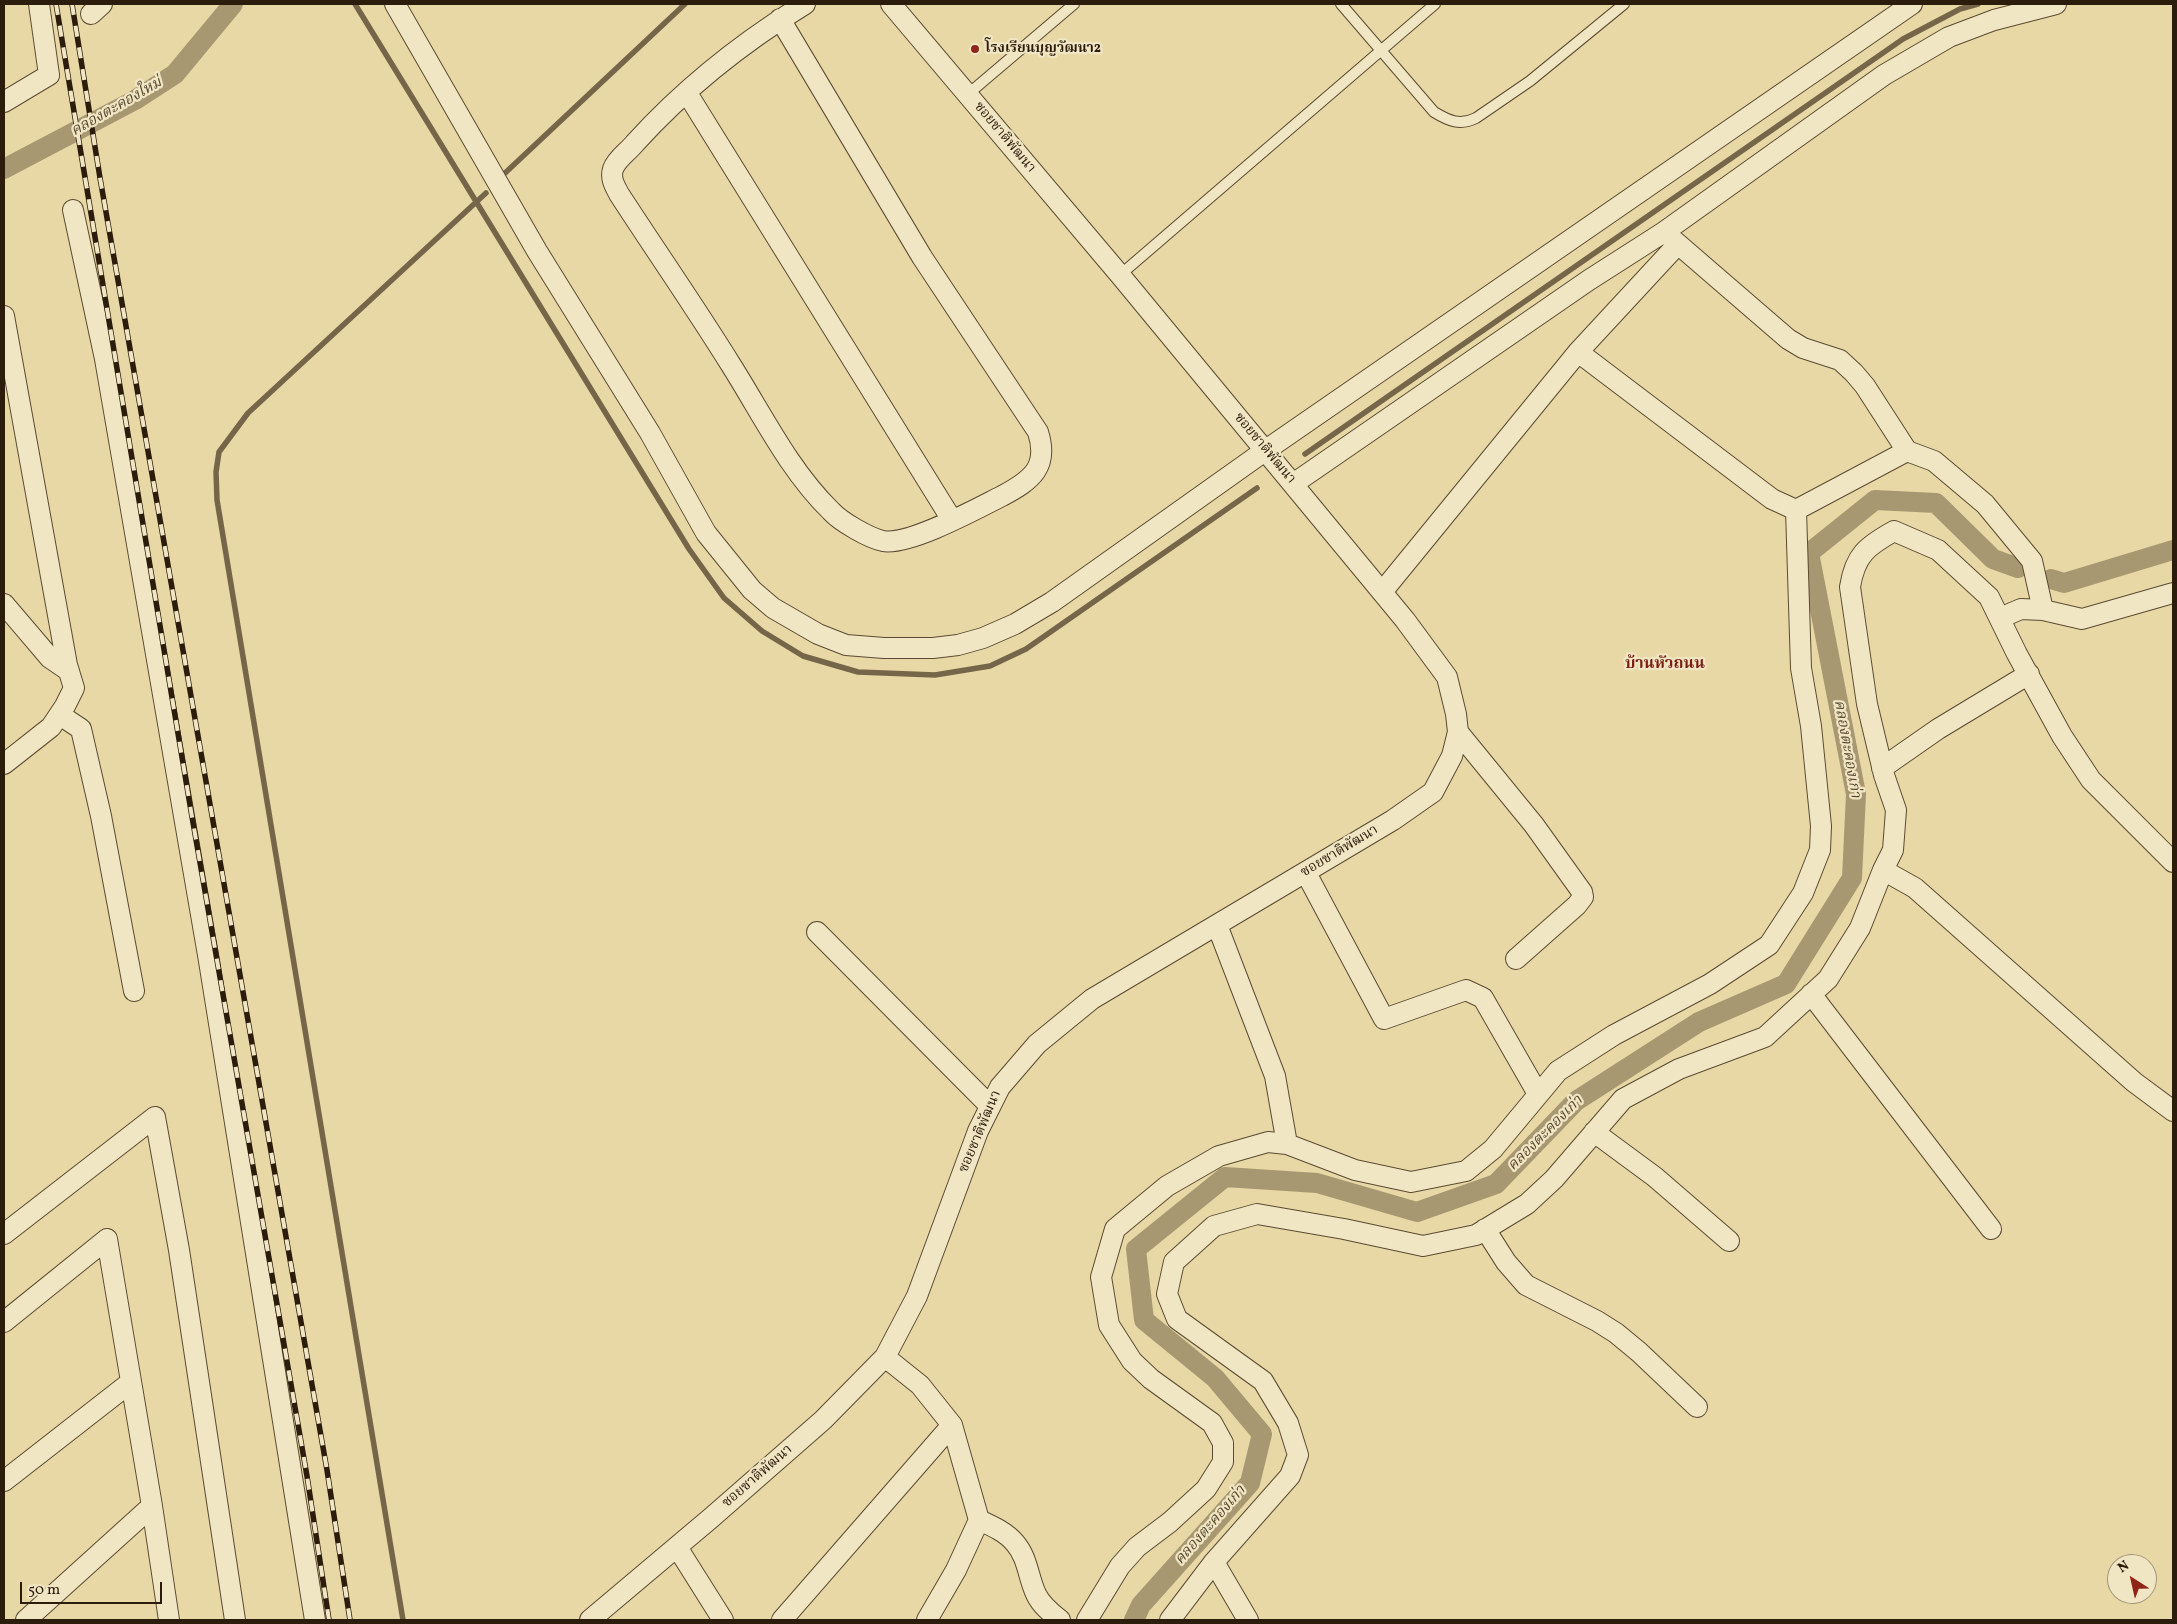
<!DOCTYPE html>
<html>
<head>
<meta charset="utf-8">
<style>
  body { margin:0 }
  #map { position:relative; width:2177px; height:1624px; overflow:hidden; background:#e8d8a5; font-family:Vollkorn,serif }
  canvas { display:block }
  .frame { position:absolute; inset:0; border:5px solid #2c1c0c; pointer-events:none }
  .north { position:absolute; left:2107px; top:1554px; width:50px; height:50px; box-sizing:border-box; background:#f0e6c4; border:1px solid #a2957a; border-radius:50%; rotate:325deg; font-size:14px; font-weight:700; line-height:20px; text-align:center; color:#2c1c0c }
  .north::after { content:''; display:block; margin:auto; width:18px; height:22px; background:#8f2418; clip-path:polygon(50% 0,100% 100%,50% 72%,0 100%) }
  .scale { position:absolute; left:20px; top:1582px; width:142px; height:22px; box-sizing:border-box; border:2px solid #2c1c0c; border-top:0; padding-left:6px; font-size:15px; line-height:18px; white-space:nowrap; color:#2c1c0c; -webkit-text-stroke:4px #f0e6c4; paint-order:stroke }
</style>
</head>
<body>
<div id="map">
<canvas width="2177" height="1624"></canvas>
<div class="frame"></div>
<div class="north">N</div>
<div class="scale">50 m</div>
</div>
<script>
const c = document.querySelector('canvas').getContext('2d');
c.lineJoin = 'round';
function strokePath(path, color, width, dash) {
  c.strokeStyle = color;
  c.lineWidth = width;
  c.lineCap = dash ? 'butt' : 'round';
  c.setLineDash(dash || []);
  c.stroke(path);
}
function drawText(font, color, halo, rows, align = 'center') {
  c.font = font + ' Vollkorn,"Noto Serif Thai",serif';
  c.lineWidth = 4.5;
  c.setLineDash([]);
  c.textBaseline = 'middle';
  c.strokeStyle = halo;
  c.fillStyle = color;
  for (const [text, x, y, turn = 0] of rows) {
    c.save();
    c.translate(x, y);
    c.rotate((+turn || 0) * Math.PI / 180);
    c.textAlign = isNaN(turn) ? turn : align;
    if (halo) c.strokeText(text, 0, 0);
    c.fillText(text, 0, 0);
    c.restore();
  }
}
const stream = new Path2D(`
  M 355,4 L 689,549 L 724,598 L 762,631 L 803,656 L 858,672 L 935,675 L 990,666 L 1026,649 L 1257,488
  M 504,174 L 685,4
  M 1305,454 L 1903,39 L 1960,9 L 1978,4
  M 403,1620 L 217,500 L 216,472 L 219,452 L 248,413 L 486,193`);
const canal = new Path2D(`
  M 4,169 L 135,100 L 175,74 L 233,4
  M 2051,579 L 2064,583 L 2173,550
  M 1134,1620 L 1141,1605 L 1250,1483 L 1262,1434 L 1215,1378 L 1144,1320 L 1136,1249 L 1225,1177 L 1317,1183 L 1417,1212 L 1496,1184 L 1576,1101 L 1699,1022 L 1786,984 L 1852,878 L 1856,794 L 1809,553 L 1875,500 L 1936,503 L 1993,559 L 2018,568`);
const lane = new Path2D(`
  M 1341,4 L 1434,112 C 1449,121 1460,126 1476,118 L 1530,81 L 1624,4
  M 967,95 L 1074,4
  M 1120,275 L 1435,4`);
const street = new Path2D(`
  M 395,4 L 537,251 L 650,433 L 706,533 L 752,590 L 773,608 L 818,634 L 846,645 L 884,648 L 933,648 L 958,645 L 983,638 L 1015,624 L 1052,602 L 1266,450 L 1912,4
  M 91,14 L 102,4
  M 780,19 L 922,257 L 1038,432 C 1049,467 1032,480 1002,496 C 978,508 909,546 883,541 C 869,538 841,522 831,511 C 789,470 762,414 731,365 C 695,307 656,251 619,194 C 615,186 610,179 613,169 C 617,158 628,152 635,143 C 684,89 743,42 805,4
  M 687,93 L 952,520
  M 4,102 L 49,75 L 39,4
  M 73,210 L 105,359 L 208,955 L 315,1620
  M 1678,244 L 1788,339 L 1803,348 L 1840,360 L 1854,373 L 1865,386 L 1907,451
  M 4,316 L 67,665 L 74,688 L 65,706 L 51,727 L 4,764
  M 1578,352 L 1772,499 L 1796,510 L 1907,451 L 1934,461 L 1985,504 L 2032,561 L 2043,610
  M 1293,484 L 1589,280 L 1664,232 L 1884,75 L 1949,37 L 1994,20 L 2056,4
  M 1382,592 L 1578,352 L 1678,244 L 1664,232
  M 4,604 L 50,658 L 69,671
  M 2000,618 L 2021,609 L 2043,610 L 2082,619 L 2173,593
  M 60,715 L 81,729 L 101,816 L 134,991
  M 1458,732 L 1534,825 L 1582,892 L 1583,897 L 1577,905 L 1516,959
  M 1882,768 L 1938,729 L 2029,674
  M 1883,870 L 1915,888 L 2134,1082 L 2173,1111
  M 1306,873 L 1384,1019 L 1466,990 L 1483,998 L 1538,1094
  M 1217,925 L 1275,1076 L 1287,1144 L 1355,1170 L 1411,1182 L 1466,1171 L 1493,1149 L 1558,1071 L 1614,1035 L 1710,984 L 1769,945 L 1803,893 L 1820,850 L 1821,826 L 1811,726 L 1801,668 L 1796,510
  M 817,932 L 990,1106
  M 1811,994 L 1991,1229
  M 1594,1132 L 1655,1177 L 1729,1241
  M 1485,1229 L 1506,1262 L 1526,1285 L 1597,1321 L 1616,1333 L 1639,1352 L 1697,1407
  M 4,1234 L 155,1117 L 179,1250 L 235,1620
  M 4,1322 L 107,1239 L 152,1506 L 169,1620
  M 4,1481 L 131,1382
  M 979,1520 C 992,1526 1006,1532 1015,1543 C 1028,1558 1028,1577 1036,1594 C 1041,1605 1051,1613 1060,1620
  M 677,1547 L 723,1620
  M 1214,1562 L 1248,1620
  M 26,1620 L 152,1506
  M 590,1620 L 711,1518 L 823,1420 L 885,1357 L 917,1296 L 978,1131 L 1000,1087 L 1037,1044 L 1092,999 L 1393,820 L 1433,792 L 1452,756 L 1458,732 L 1456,714 L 1447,677 L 1405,620 L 1120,275 L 891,4
  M 782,1620 L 952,1425 L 920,1385 L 885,1357
  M 927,1620 L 956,1570 L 979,1520 L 952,1425
  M 1087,1620 L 1120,1566 L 1137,1547 L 1170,1522 L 1206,1489 L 1223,1462 L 1223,1443 L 1212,1423 L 1151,1379 L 1132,1361 L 1109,1325 L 1101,1277 L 1115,1229 L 1167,1186 L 1219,1156 L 1268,1142 L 1287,1144
  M 1170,1620 L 1214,1562 L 1290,1476 L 1298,1455 L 1288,1423 L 1263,1381 L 1177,1319 L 1167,1294 L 1174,1262 L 1214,1226 L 1257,1214 L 1344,1229 L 1423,1246 L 1476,1235 L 1527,1204 L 1554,1179 L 1623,1099 L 1679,1069 L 1765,1037 L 1828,979 L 1860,928 L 1883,870 L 1893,850 L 1896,810 L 1884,775 L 1867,704 L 1850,587 C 1855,555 1867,546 1894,531 L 1938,550 L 1989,597 L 2017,654 L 2062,736 L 2091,780 L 2173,862`);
const rail = new Path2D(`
  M 56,4 L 191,811 L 307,1476 L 329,1620
  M 72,4 L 100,178 L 327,1470 L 350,1620`);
const markers = [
  [975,49,5,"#8f2418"]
];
const poiNames = [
  ["โรงเรียนบุญวัฒนา2",985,49]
];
const streetNames = [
  ["ซอยชาติพัฒนา",1004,138,50],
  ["ซอยชาติพัฒนา",1264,449,50],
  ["ซอยชาติพัฒนา",1340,852,-31],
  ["ซอยชาติพัฒนา",981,1132,-67],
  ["ซอยชาติพัฒนา",758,1477,-41]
];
const waterNames = [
  ["คลองตะคองใหม่",117,108,-30],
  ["คลองตะคองเก่า",1846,749,80],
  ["คลองตะคองเก่า",1546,1134,-45],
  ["คลองตะคองเก่า",1211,1526,-49]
];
const quarterNames = [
  ["บ้านหัวถนน",1665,665]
];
strokePath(stream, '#766649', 5.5);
strokePath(canal, '#a89871', 20);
strokePath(lane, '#5b4b32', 12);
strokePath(street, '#5b4b32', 22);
strokePath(lane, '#f0e6c4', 10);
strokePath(street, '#f0e6c4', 20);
strokePath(rail, '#2c1c0c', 5.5);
strokePath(rail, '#f0e6c4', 4, [11]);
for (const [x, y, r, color] of markers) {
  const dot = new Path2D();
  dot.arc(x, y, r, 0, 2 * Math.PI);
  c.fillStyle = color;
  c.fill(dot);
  strokePath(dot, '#f0e6c4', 2);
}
drawText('bold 14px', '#2c1c0c', '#f0e6c4', poiNames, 'left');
drawText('14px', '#2c1c0c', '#f0e6c4', streetNames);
drawText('italic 15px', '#57472f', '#f0e6c4', waterNames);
drawText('bold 16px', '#7a1f14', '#f0e6c4', quarterNames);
</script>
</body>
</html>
